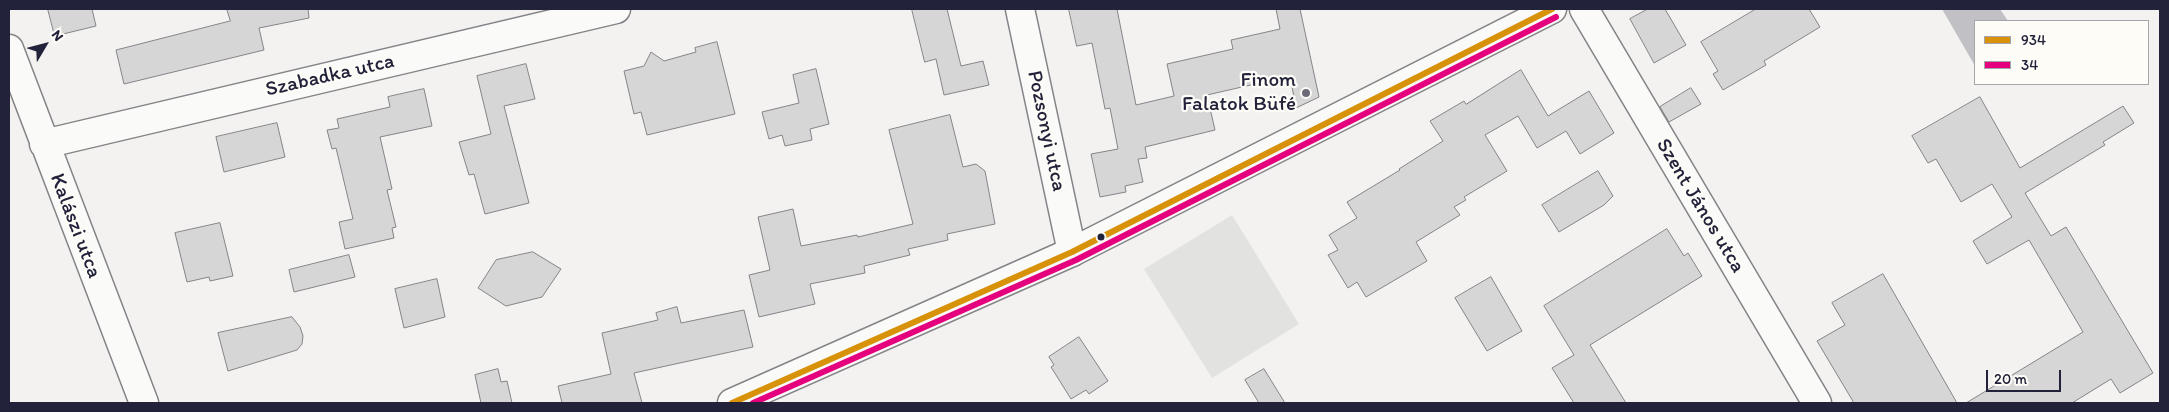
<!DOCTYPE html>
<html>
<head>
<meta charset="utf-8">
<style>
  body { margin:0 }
  #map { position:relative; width:2169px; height:412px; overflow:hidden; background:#f3f2f0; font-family:Itim,sans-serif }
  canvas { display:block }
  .frame { position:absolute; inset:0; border:10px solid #22223b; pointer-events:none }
  .legend { position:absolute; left:1974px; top:20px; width:175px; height:65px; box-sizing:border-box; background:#fdfcf7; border:1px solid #a5a5ac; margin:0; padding:6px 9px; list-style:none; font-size:15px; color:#22223b }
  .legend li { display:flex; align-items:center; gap:10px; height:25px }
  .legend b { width:25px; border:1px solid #a5a5ac }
  .north { position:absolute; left:20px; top:20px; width:50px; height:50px; -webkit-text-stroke:4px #fdfcf7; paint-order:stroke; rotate:53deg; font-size:14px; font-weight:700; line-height:20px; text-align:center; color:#22223b }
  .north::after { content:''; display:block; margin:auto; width:18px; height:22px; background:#22223b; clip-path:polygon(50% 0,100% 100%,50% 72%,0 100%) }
  .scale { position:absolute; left:1986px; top:370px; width:75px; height:22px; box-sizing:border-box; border:2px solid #22223b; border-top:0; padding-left:6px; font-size:15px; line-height:18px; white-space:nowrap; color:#22223b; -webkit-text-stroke:4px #fdfcf7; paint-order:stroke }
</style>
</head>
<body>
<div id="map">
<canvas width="2169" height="412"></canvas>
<div class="frame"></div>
<ul class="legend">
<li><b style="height:6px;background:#d79209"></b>934</li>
<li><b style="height:6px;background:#e5007d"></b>34</li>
</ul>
<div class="north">N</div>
<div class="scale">20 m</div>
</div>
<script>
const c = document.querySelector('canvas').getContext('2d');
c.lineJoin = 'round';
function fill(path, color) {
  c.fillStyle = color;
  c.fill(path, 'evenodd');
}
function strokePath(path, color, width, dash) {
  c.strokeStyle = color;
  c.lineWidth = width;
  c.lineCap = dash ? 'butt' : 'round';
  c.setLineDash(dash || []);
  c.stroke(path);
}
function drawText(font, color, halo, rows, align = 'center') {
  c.font = font + ' Itim,sans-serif';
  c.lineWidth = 4.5;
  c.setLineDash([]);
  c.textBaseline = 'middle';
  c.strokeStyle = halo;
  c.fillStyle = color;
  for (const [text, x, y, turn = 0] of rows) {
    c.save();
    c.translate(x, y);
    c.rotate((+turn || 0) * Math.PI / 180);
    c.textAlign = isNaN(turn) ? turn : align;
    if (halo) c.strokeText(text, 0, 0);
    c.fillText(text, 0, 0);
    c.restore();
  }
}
const green = new Path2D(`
  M 1232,215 L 1299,324 L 1212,378 L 1144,269 Z`);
const water = new Path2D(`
  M 1942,9 L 2000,9 L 2008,21 L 1975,21 L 1975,66 Z`);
const building = new Path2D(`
  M 48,9 L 92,9 L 96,26 L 55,36 Z
  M 227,9 L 308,9 L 309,18 L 259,28 L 264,50 L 124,84 L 116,50 L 230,21 Z
  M 912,9 L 947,9 L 961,66 L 983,61 L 989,85 L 944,95 L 936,59 L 925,62 Z
  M 1069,9 L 1117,9 L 1136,105 L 1174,96 L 1167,64 L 1233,49 L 1231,40 L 1280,29 L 1276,9 L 1300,9 L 1319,97 L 1296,108 L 1290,76 L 1207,95 L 1215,130 L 1145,147 L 1147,158 L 1138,159 L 1143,182 L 1125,186 L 1126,192 L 1100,197 L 1091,154 L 1118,149 L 1110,108 L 1105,109 L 1092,43 L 1077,46 Z
  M 1648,9 L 1665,9 L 1686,45 L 1654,63 L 1630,19 Z
  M 1756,9 L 1809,9 L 1820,27 L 1764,61 L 1766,65 L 1723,90 L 1713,74 L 1718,71 L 1701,42 Z
  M 717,42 L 735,114 L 647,135 L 641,112 L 634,114 L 624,71 L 644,66 L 651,52 L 664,61 L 696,52 L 695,48 Z
  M 526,64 L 535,99 L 504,106 L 529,203 L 485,214 L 474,174 L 469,175 L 459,142 L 491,134 L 477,76 Z
  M 816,69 L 829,124 L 810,129 L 812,140 L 785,146 L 782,135 L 769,139 L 762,112 L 799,103 L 793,75 Z
  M 1521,70 L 1548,116 L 1589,91 L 1614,133 L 1580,154 L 1566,131 L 1537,148 L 1518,116 L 1485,135 L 1507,171 L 1464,197 L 1466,200 L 1454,207 L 1460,215 L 1416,242 L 1427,261 L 1366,297 L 1357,282 L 1348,288 L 1328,255 L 1338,250 L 1329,235 L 1357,218 L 1347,202 L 1400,170 L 1399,169 L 1443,141 L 1430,121 L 1464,101 L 1466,104 Z
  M 1691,88 L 1701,104 L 1669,122 L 1660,107 Z
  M 424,89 L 432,126 L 380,137 L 392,189 L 387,190 L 396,227 L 392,228 L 394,238 L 345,249 L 339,222 L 353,219 L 336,148 L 332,149 L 327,130 L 339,128 L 337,119 L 390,107 L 388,97 Z
  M 1980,97 L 2020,168 L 2123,106 L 2134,123 L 2103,142 L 2105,145 L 2025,193 L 2051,236 L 2066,227 L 2153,373 L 2120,393 L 2111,379 L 2072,403 L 1966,403 L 2083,332 L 2029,240 L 1987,264 L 1973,241 L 2012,217 L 1992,184 L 1961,202 L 1936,159 L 1928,163 L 1912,136 Z
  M 950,115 L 963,167 L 976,164 L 985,171 L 995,224 L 947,234 L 948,240 L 908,249 L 910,255 L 864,266 L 865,273 L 810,284 L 815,304 L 759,317 L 749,275 L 770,270 L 758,217 L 793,209 L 801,246 L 857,235 L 858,237 L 913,224 L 889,130 Z
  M 277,123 L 285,157 L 224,172 L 216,137 Z
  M 1598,171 L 1613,196 L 1604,205 L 1559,232 L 1542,205 Z
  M 220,223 L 233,276 L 210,281 L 209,277 L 187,282 L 175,233 Z
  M 1667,229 L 1684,256 L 1688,253 L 1702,276 L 1590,345 L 1626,403 L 1574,403 L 1552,368 L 1574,355 L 1544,306 Z
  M 533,252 L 561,269 L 542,297 L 506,306 L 478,288 L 496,260 Z
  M 349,255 L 355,277 L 294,292 L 289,270 Z
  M 1883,274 L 1957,403 L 1854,403 L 1817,341 L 1845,325 L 1832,303 Z
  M 1491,277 L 1522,331 L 1487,351 L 1455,298 Z
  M 437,279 L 445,317 L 404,328 L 395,289 Z
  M 677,307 L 681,323 L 744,310 L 753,347 L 634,373 L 642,403 L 562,403 L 558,386 L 611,374 L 602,333 L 658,320 L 656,313 Z
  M 292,317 L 300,327 L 303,336 L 302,344 L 297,350 L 228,371 L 218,333 Z
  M 1079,337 L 1108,381 L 1089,394 L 1086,390 L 1071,399 L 1051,367 L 1054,365 L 1049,357 Z
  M 498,369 L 501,382 L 507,381 L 512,403 L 481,403 L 475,375 Z
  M 1264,369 L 1285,403 L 1259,403 L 1245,380 Z`);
const street = new Path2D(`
  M 1020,9 L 1072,252
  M 1584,9 L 1817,403
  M 9,49 L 144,403
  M 44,144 L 616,9`);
const secondary = new Path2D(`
  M 732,403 L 1072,252 L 1552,9`);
const bus1 = new Path2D(`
  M 732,403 L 1072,252 L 1552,9`);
const bus2 = new Path2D(`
  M 753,403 L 1076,260 L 1556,17`);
const markers = [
  [1306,93,5,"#6b6b7a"],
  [1101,237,4.5,"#22223b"]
];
const streetNames = [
  ["Szabadka utca",330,76,-13],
  ["Pozsonyi utca",1046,131,78],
  ["Szent János utca",1700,206,59],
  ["Kalászi utca",75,226,69]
];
const poiNames = [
  ["Finom",1296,81],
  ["Falatok Büfé",1296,105]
];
fill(green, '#e2e2e1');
fill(water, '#c1c1c5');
fill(building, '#d7d6d6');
strokePath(building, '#848488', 1);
strokePath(street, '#848488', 31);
strokePath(secondary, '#848488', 31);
strokePath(street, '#fafaf8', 28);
strokePath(secondary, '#fafaf8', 28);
strokePath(bus1, '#d79209', 6);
strokePath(bus2, '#e5007d', 6);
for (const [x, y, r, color] of markers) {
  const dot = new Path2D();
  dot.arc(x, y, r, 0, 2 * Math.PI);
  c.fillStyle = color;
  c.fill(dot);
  strokePath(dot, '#fdfcf7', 2);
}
drawText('21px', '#22223b', '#fdfcf7', streetNames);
drawText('21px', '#22223b', '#fdfcf7', poiNames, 'right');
</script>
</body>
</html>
